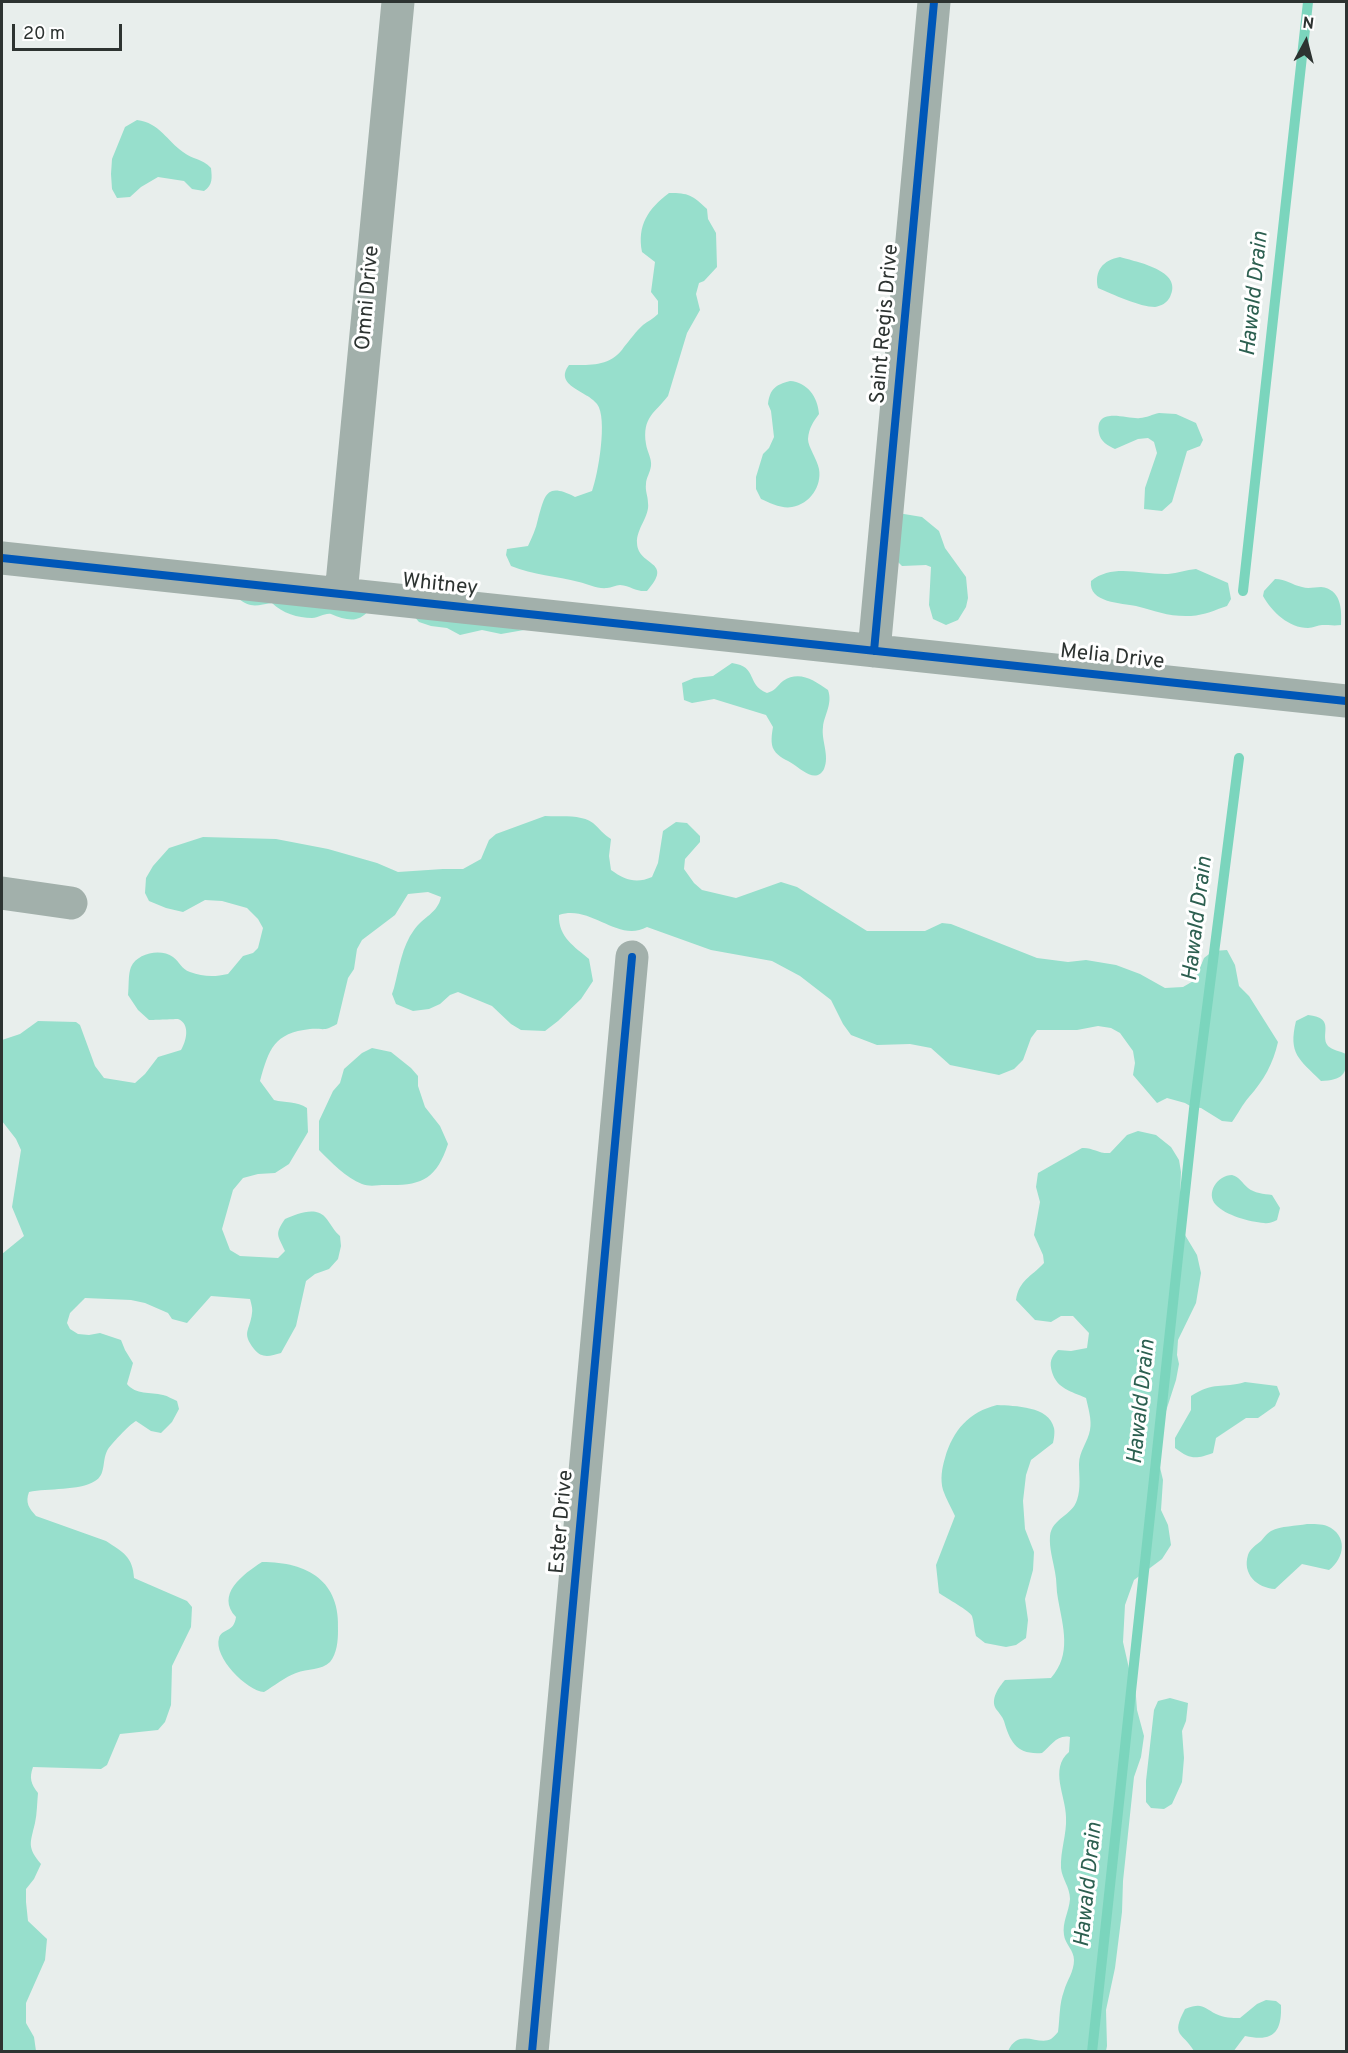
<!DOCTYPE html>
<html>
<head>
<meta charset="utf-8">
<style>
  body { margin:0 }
  #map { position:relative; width:1348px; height:2053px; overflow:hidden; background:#e8eeec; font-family:Overpass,sans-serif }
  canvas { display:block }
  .frame { position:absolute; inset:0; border:3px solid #2d3331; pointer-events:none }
  .north { position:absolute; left:1276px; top:12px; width:60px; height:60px; -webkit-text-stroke:4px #fff; paint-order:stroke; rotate:7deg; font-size:16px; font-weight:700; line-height:24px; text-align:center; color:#2d3331 }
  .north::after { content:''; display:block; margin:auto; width:21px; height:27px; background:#2d3331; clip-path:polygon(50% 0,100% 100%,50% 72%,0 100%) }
  .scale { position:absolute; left:12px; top:24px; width:110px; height:27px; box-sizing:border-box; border:3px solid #2d3331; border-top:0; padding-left:8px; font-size:18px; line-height:21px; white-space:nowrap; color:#2d3331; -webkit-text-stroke:4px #fff; paint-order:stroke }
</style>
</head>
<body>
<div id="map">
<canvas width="1348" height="2053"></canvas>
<div class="frame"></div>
<div class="north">N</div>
<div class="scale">20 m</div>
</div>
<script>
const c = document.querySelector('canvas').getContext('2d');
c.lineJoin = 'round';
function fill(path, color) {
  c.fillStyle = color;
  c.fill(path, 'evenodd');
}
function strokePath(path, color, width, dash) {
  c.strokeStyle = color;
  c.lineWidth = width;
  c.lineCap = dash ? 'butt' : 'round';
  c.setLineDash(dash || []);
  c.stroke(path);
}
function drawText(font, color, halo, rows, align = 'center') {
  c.font = font + ' Overpass,sans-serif';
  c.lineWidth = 6;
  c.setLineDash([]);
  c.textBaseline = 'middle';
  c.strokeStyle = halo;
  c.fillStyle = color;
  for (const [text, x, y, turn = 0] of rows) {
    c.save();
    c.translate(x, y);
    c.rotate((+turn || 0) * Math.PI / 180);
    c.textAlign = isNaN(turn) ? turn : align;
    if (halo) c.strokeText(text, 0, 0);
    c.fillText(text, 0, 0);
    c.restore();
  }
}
const forest = new Path2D(`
  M 137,120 C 160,123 167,141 183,152 C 193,160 202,158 211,168 C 212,178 213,185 204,191 L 192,189 L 184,181 L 158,177 L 141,187 L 130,197 L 117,198 L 112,189 L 111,174 L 112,159 L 125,127 Z
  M 669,193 C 689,193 692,195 707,209 L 708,219 L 716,233 L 717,267 L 704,281 L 699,283 L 696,294 L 700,310 L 687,333 L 668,396 C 655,413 642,417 646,444 C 647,451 652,459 651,466 C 650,473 646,478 646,484 C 645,491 648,496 648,503 C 650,516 636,529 637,543 C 638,567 675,560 647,591 C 636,592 631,586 620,585 C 616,585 611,588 607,588 C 597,589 588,584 579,582 C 557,576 533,575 511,566 L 506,555 L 507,549 L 528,546 C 532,537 536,529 538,519 C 545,495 546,482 575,497 L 592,491 C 598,475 608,418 597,404 C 588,391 553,386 569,365 C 590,365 611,367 624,347 C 630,340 636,331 643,325 C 648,321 653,319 658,314 L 658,301 L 651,292 L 655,262 L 642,252 C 637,225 648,209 669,193 Z
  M 1120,257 C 1136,262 1184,270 1170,297 C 1167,303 1161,306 1155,307 C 1140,307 1112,294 1098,288 C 1094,271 1103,260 1120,257 Z
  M 790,381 C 807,382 818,397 819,414 C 813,422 809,428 808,439 C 808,447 817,459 819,469 C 822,486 810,504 792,507 C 782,509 770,503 761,499 L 756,489 L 756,477 L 763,454 L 769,448 L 774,437 L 771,411 L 768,404 C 770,389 775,385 790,381 Z
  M 1159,413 L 1176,414 L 1196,423 L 1203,440 L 1200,446 L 1187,451 L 1172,502 L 1162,511 L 1144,509 L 1145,488 L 1157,453 L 1154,442 L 1148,438 L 1138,439 L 1115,449 C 1108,446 1100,441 1099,433 C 1094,405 1129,420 1140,418 C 1146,418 1153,414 1159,413 Z
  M 898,513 L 922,517 L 939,531 L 945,548 L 966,577 L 968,598 L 966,607 L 958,620 L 946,625 L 933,619 L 929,605 L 931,567 L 926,565 L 902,566 L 893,557 Z
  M 1196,569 L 1228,583 L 1231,599 L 1227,606 C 1215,610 1205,615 1191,616 C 1169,617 1156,611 1136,606 C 1122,603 1088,603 1091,581 C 1113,563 1142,575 1168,574 C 1178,573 1186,570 1196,569 Z
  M 1275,579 C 1286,579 1292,585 1302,587 C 1308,589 1315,587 1321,587 C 1341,589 1342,609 1341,625 C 1334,626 1329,625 1322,625 C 1318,625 1313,628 1308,628 C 1289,628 1272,612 1263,596 L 1264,591 Z
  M 238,598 L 369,610 C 358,624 346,620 331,614 C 324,613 319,618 312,618 C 298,618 282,613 272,603 C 258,605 250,609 238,598 Z
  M 412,614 L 524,630 L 501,634 L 482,630 L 460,635 L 447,628 L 431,626 L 419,622 Z
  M 732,663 C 759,667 745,684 767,693 C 775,691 777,686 783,681 C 799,670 814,680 828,690 C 833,704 824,715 823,727 C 821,740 830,756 824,769 C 816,784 801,769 793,764 C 787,760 778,757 774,750 C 770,744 772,733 773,727 L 766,715 L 714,699 L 692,703 L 684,700 L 682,683 L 694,678 L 713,676 Z
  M 545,816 C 560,817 581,814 593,823 C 599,828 604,835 611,839 L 609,856 L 611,870 C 625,880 636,884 652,877 L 658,863 L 663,831 L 676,822 L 687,823 L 700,836 L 700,842 L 685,859 L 684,869 L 694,883 L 702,890 L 736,898 L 781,882 L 797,887 L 867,931 L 925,931 L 942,923 L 951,924 L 1037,958 L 1068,962 L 1086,960 L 1116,965 L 1140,974 L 1165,988 L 1183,987 L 1195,980 L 1204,958 L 1213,951 L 1227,950 L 1235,965 L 1239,986 L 1249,996 L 1278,1042 C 1273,1064 1264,1080 1249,1097 C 1242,1105 1238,1114 1232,1122 L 1222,1121 L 1201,1108 L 1192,1107 L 1185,1103 L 1167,1098 L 1157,1103 L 1133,1075 L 1135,1063 L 1133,1051 L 1120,1033 L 1111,1028 L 1098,1026 L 1077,1030 L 1037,1030 L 1031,1038 L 1023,1060 L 1014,1069 L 999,1075 L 950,1065 L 931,1048 L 910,1044 L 877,1045 L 851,1035 L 843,1024 L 831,1000 L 800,976 L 772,961 L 711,950 L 647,927 C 617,943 591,904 559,915 C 558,937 575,947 589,959 L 593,981 L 581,999 L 558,1021 L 545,1031 L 521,1030 L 511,1024 L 492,1006 L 458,992 L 450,995 L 440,1004 L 429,1009 L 413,1011 L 396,1004 L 392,994 L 394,988 C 399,969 402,946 414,930 C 423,917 438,913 441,897 L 428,892 L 408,894 L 395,915 L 362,940 L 357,949 L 354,969 L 348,978 L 337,1024 C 323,1032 324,1028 310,1029 C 274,1033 269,1049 260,1081 L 274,1100 C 285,1103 297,1101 307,1108 L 308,1132 L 289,1164 L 275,1173 L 258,1174 L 243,1178 L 233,1190 L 222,1229 L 230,1250 L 240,1256 L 278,1258 L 285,1251 C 278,1235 274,1235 285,1219 C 297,1214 315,1206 325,1217 C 331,1224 334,1231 340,1236 L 341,1246 L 338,1259 L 329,1269 L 315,1274 L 306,1281 L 296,1326 L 281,1353 C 270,1356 262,1359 254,1349 C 241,1332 250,1331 252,1313 C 253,1309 251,1303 250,1299 L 211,1296 L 187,1323 L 172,1319 L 168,1313 L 145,1303 L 131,1300 L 85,1298 L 70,1313 L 67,1323 L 70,1329 L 78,1334 L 89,1335 L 100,1333 L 121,1340 L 125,1350 L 133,1363 L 127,1384 C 136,1395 150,1392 163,1395 C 168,1396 172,1399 177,1401 L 179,1409 L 172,1422 L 161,1433 L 151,1431 L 136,1421 C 130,1424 110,1445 107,1451 C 102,1461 106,1475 95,1481 C 79,1491 48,1488 29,1492 C 25,1503 29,1508 36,1516 L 106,1541 C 123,1552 133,1557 134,1578 L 187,1601 L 192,1607 L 191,1627 L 172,1666 L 171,1705 L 165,1722 L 158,1730 L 120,1734 L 107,1765 L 101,1769 L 33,1767 C 29,1778 31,1784 38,1793 C 37,1803 37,1814 35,1823 C 30,1844 27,1847 41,1864 L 34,1879 L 26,1889 L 26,1902 L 28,1921 L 47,1939 L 45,1960 L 26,2003 L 26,2023 L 34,2037 L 36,2051 L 2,2051 L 2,1254 L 24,1236 L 12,1207 L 21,1150 L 16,1139 L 2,1121 L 2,1040 L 20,1034 L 38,1021 L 76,1022 L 80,1025 L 95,1066 L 104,1078 L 135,1083 L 145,1074 L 158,1057 L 181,1050 C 186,1042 191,1024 178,1019 C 176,1019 154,1020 149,1020 L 138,1010 L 128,995 C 129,987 128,974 131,967 C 137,953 161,948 173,957 C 180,962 181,969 190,972 C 203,977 215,977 228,974 L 243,956 L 253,953 L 258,948 L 263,928 L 258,919 L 247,908 L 222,901 L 205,900 L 183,912 L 166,908 L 149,901 L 145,893 L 146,878 L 153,866 L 169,848 L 203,837 L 276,839 L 328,849 L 377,863 L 398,872 L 443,869 L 463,869 L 481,859 L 489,840 L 496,834 Z
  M 1308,1015 C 1337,1018 1319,1035 1328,1046 C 1332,1050 1340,1051 1346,1054 C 1348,1075 1342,1080 1321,1081 C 1299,1059 1288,1054 1296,1021 Z
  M 372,1048 L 391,1052 L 411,1068 L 418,1076 L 418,1086 L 425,1107 L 440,1126 L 448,1144 C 436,1180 421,1186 385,1185 C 378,1185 369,1187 362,1184 C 346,1178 331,1162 319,1150 L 319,1121 L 333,1091 L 340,1083 L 344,1069 L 362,1053 Z
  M 1138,1131 L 1156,1135 L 1171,1147 L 1179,1160 L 1181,1172 L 1180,1198 L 1185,1221 L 1185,1235 L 1197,1255 L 1201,1273 L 1196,1303 L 1178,1340 L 1177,1355 L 1179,1364 L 1176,1380 L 1157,1439 L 1157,1455 L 1163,1480 L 1161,1510 L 1168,1525 L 1171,1545 L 1162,1559 L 1134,1580 L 1125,1605 L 1123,1642 L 1130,1673 L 1135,1683 L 1137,1710 L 1144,1736 L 1141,1757 L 1134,1777 L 1123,1881 L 1122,1912 L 1115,1968 L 1106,2010 L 1107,2046 L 1106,2051 L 1008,2051 C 1019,2027 1038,2046 1051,2039 C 1054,2037 1056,2034 1058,2032 C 1060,2018 1059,2004 1064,1991 C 1067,1980 1074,1972 1074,1960 C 1074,1950 1065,1944 1064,1935 C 1062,1922 1069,1912 1070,1899 C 1070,1887 1062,1879 1061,1868 C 1060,1851 1067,1834 1066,1817 C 1066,1796 1049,1769 1069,1752 L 1070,1737 C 1057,1734 1051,1746 1042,1753 C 1017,1755 1010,1742 1004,1721 C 1002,1716 999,1713 996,1709 C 990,1699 999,1687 1005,1680 L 1051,1678 C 1072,1654 1063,1627 1058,1599 C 1056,1590 1057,1581 1055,1572 C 1053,1560 1049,1548 1050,1536 C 1052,1518 1072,1516 1077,1500 C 1081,1488 1079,1476 1079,1464 C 1079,1451 1088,1442 1090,1430 C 1092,1420 1088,1407 1086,1398 C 1071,1391 1057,1389 1052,1372 C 1049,1362 1051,1357 1058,1350 L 1071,1351 L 1087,1348 L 1089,1333 L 1073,1316 L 1061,1316 L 1051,1322 L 1035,1320 L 1016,1300 C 1019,1280 1031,1277 1044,1263 L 1043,1255 L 1034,1235 L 1040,1202 L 1036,1187 L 1038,1173 L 1082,1148 C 1092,1147 1099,1154 1110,1153 L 1127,1135 Z
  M 1232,1175 C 1240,1177 1242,1183 1248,1188 C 1254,1193 1264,1194 1272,1195 L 1280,1208 L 1277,1220 C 1273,1222 1268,1224 1264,1223 C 1250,1222 1225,1215 1216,1205 C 1205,1193 1218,1175 1232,1175 Z
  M 1245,1382 L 1277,1386 L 1280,1394 L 1275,1406 L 1258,1418 L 1246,1418 L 1216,1438 L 1213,1453 C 1196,1459 1191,1460 1175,1448 L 1175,1438 L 1191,1410 L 1191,1396 C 1214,1381 1222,1389 1245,1382 Z
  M 997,1405 C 1015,1406 1049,1406 1054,1428 C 1055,1432 1054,1439 1053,1443 L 1031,1460 L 1026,1475 L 1023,1501 L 1025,1529 L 1034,1552 L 1033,1570 L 1025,1599 L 1028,1620 L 1026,1638 L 1016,1645 L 1006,1647 L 985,1643 L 976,1636 C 974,1630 974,1622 972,1616 C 970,1611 946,1598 939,1593 L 936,1565 L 955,1516 C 951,1507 946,1499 943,1490 C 940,1479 942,1468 945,1458 C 953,1430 969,1412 997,1405 Z
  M 1307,1524 C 1313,1524 1322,1524 1327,1526 C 1348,1535 1345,1558 1329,1570 L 1302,1564 L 1275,1589 C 1257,1588 1242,1574 1248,1555 C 1250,1549 1256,1545 1261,1541 C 1264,1538 1266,1534 1271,1531 C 1281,1526 1296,1526 1307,1524 Z
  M 262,1562 C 308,1562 341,1581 338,1631 C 338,1640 337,1654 330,1662 C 321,1671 308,1668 296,1673 C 285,1677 274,1686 264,1692 C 247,1691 213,1657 219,1638 C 222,1628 234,1633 236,1617 C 215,1595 243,1574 262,1562 Z
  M 1170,1698 L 1188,1703 L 1186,1721 L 1182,1731 L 1184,1758 L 1182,1782 L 1172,1804 L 1164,1809 L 1151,1808 L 1146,1802 L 1146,1781 L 1154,1710 L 1158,1701 Z
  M 1266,2000 L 1276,2001 L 1281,2005 C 1282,2033 1273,2042 1245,2036 L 1233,2052 L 1194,2051 C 1183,2032 1170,2037 1185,2009 C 1202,2002 1203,2007 1216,2014 C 1224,2018 1232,2018 1240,2018 L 1257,2004 Z`);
const stream = new Path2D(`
  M 1243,591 L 1308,2
  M 1092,2052 L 1194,1109 L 1239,758`);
const minor = new Path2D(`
  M 2,558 L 1346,701
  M 341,594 L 398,2
  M 874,651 L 934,2
  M 2,893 L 71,903
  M 532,2052 L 632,957`);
const cycleway = new Path2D(`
  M 2,558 L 1346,701
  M 874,651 L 934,2
  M 532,2052 L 632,957`);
const streetNames = [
  ["Omni Drive",369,298,-85],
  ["Saint Regis Drive",886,324,-85],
  ["Whitney",440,586,6],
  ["Melia Drive",1112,658,6],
  ["Ester Drive",563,1522,-85]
];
const waterNames = [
  ["Hawald Drain",1256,294,-84],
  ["Hawald Drain",1199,919,-83],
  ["Hawald Drain",1143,1402,-84],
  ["Hawald Drain",1090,1885,-84]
];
fill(forest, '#97dfcc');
strokePath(stream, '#7bd5bd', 10);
strokePath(minor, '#a2b0ab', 33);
strokePath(cycleway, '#0057b8', 8);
drawText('21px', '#2d3331', '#fff', streetNames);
drawText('italic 22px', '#2c5f50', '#fff', waterNames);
</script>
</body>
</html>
